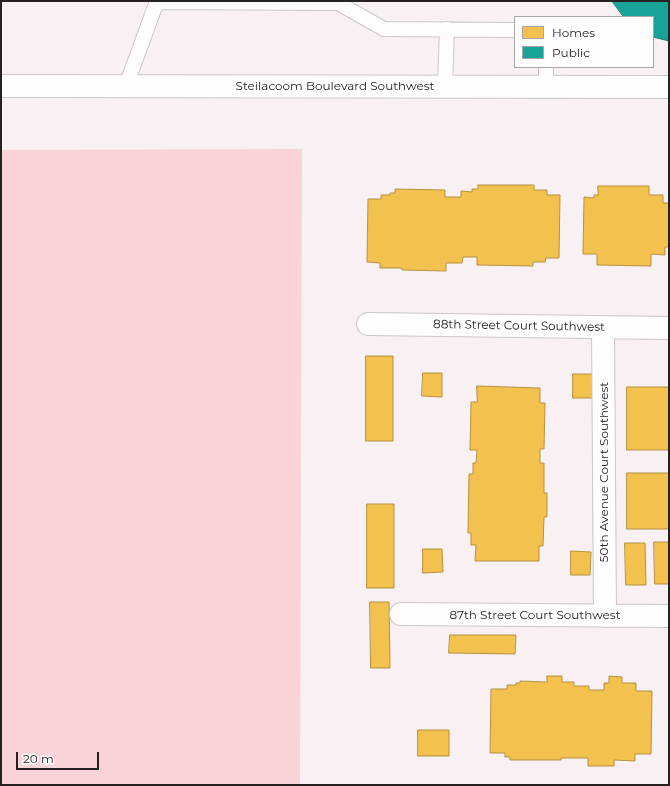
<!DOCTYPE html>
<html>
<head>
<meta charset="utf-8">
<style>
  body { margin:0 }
  #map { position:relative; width:670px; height:786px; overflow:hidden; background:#f8f0f2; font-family:Montserrat,sans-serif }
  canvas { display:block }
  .frame { position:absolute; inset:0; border:2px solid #272222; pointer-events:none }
  .legend { position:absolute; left:514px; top:16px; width:140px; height:52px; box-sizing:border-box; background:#fefefe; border:1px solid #a8a6a6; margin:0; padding:5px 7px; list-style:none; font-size:12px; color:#272222 }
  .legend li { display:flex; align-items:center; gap:8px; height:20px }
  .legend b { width:20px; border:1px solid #a8a6a6 }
  .scale { position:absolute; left:16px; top:752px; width:83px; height:18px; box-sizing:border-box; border:2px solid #272222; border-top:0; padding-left:5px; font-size:12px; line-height:14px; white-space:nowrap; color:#272222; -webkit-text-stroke:3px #fefefe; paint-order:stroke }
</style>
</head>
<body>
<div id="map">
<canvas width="670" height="786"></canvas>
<div class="frame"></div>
<ul class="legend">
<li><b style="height:11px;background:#f2c14e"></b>Homes</li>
<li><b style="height:11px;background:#17a398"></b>Public</li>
</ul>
<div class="scale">20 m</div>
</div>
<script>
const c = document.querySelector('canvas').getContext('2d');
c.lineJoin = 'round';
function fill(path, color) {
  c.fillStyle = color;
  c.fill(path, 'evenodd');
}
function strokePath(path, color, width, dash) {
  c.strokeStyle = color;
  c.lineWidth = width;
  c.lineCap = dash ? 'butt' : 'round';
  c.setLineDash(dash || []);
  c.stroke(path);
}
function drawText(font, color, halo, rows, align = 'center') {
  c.font = font + ' Montserrat,sans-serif';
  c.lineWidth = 4;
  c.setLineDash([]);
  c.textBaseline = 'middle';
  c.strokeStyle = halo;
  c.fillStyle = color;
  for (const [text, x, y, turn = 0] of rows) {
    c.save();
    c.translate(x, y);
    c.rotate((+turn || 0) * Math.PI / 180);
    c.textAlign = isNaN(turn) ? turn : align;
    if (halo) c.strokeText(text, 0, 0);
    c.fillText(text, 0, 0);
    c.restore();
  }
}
const green = new Path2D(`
  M 302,149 L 300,785 L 1,785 L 1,150 Z`);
const homes = new Path2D(`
  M 478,185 L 534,185 L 534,190 L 547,190 L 547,195 L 560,195 L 559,258 L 546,258 L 545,262 L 533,262 L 533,266 L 477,265 L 477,257 L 463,257 L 462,263 L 446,263 L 446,271 L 402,270 L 402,268 L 380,268 L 380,263 L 367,262 L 368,199 L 381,199 L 381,195 L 390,195 L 390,193 L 395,193 L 395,189 L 445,190 L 445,197 L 461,197 L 461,191 L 472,192 L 472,189 L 478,189 Z
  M 598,186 L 649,186 L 649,195 L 663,195 L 663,203 L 669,203 L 669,247 L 665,247 L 665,255 L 651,254 L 651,266 L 597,265 L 597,254 L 583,254 L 584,197 L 594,198 L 594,195 L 598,195 Z
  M 366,356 L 393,356 L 393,441 L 366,441 Z
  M 423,373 L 442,373 L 442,397 L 422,396 Z
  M 573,374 L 593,374 L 593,398 L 573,398 Z
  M 477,386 L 540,388 L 540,403 L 545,403 L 544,449 L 540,449 L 540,463 L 544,463 L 544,493 L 547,493 L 547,517 L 544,517 L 543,546 L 539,546 L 539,561 L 475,561 L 476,545 L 471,545 L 471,533 L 468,533 L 469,474 L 473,474 L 473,463 L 476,463 L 477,450 L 470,450 L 471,402 L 477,402 Z
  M 627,387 L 669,387 L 669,450 L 627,450 Z
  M 627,473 L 669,473 L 669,529 L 627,529 Z
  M 367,504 L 394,504 L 394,588 L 367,588 Z
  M 654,542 L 669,542 L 669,584 L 655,584 Z
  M 625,543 L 645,543 L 646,585 L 626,585 Z
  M 423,549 L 442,549 L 443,572 L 423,573 Z
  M 571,551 L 591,552 L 590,575 L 571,575 Z
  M 370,602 L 389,602 L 390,668 L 371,668 Z
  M 450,635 L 516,635 L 515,654 L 449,653 Z
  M 547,676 L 562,676 L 562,682 L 574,682 L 574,686 L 589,686 L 589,690 L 604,690 L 604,683 L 609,683 L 609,676 L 622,677 L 622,683 L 636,683 L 636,691 L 652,691 L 651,754 L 635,754 L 635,761 L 614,760 L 614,766 L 588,766 L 588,758 L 561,758 L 561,760 L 510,760 L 510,757 L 505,757 L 505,753 L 490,753 L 491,689 L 507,689 L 507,685 L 516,685 L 516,683 L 520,683 L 520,681 L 547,682 Z
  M 418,730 L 449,730 L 449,756 L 418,756 Z`);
const public = new Path2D(`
  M 612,1 L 669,1 L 669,41 L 653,37 L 653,17 L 624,17 Z`);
const lane = new Path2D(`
  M 157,2 L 338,3 L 384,29 L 515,30
  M 546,67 L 546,86
  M 126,86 L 157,1
  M 445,86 L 447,29`);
const street = new Path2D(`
  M 368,324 L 669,328
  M 603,327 L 605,616
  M 401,614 L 669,616`);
const secondary = new Path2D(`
  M 1,86 L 669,87`);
const streetNames = [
  ["Steilacoom Boulevard Southwest",335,86],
  ["88th Street Court Southwest",519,326,1],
  ["50th Avenue Court Southwest",604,472,-90],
  ["87th Street Court Southwest",535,615]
];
fill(green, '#fad3d9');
fill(homes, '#f2c14e');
strokePath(homes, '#b59141', 1);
fill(public, '#17a398');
strokePath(public, '#1c7c75', 1);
strokePath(lane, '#cbc6c7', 16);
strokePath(street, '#cbc6c7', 24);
strokePath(secondary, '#cbc6c7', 24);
strokePath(lane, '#fefdfd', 14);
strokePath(street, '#fefdfd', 22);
strokePath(secondary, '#fefdfd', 22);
drawText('12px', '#272222', '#fefefe', streetNames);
</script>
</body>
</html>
